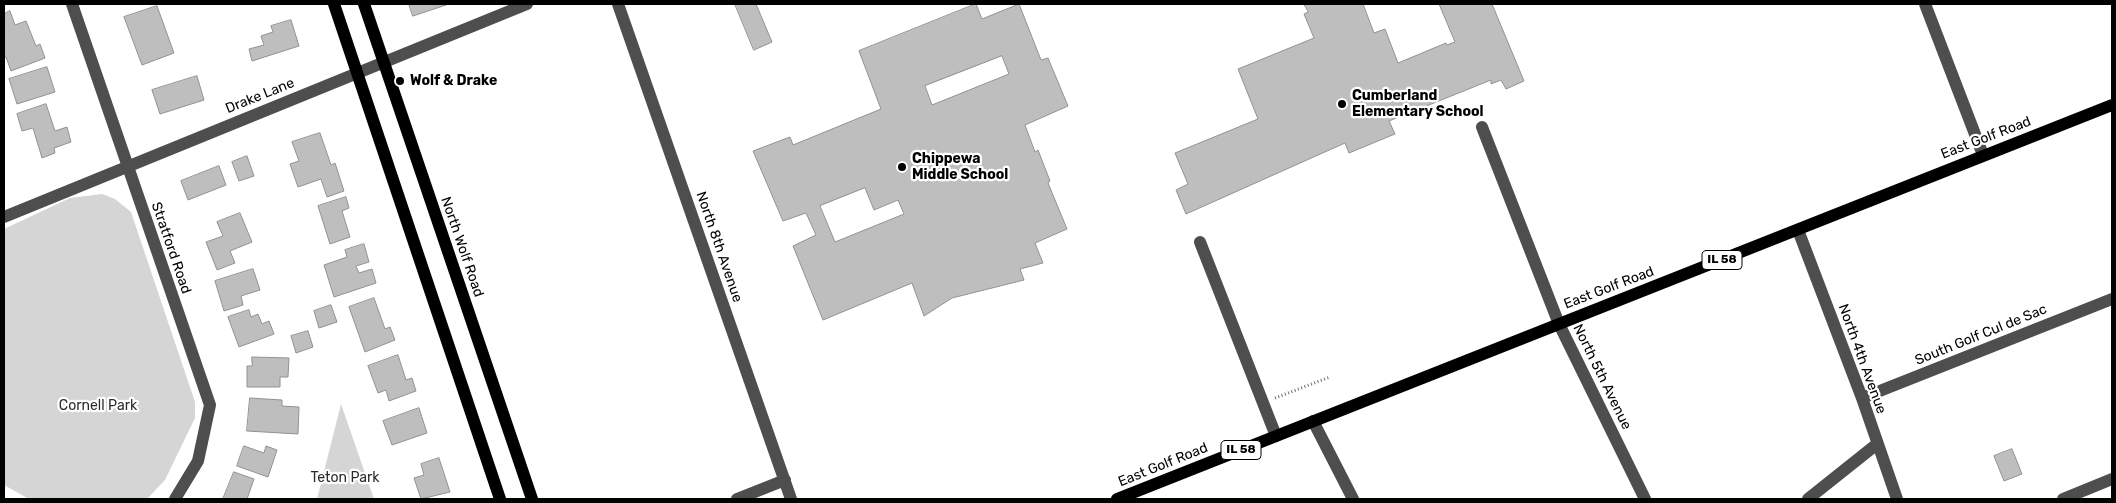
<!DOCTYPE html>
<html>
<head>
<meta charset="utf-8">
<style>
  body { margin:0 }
  #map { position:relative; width:2116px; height:503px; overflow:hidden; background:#fff; font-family:Rubik,sans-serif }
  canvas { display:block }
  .frame { position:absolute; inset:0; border:5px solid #000; pointer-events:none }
</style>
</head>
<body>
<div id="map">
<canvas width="2116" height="503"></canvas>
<div class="frame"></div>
</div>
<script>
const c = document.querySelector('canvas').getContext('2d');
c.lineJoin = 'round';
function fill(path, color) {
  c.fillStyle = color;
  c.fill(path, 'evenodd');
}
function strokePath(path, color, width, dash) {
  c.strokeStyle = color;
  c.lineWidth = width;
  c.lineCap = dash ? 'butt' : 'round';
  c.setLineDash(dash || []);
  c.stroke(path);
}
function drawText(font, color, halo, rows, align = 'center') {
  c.font = font + ' Rubik,sans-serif';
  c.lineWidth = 4.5;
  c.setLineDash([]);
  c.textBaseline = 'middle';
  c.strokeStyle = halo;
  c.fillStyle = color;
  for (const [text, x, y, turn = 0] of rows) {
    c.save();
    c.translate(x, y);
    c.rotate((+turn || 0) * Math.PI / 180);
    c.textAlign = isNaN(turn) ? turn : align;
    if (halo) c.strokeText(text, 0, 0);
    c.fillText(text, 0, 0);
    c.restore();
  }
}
const green = new Path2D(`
  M 102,194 L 115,199 L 131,212 L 195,402 L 195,418 L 165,480 L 147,499 L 29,499 L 4,485 L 4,229 L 70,198 Z
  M 341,404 L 374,499 L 317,499 Z`);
const building = new Path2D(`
  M 409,4 L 449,4 L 413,16 Z
  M 735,4 L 756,4 L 772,42 L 754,50 Z
  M 976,4 L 982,19 L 1019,4 L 1041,60 L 1048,58 L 1068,106 L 1025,125 L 1035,152 L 1038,150 L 1050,181 L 1048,183 L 1067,229 L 1035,243 L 1043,263 L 1020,269 L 1024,280 L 952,298 L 924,316 L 912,283 L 823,320 L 793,246 L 816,235 L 806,213 L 783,221 L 753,151 L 790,137 L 793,145 L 881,109 L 859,51 ZM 1002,56 L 1009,74 L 932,105 L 925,86 ZM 865,188 L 874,210 L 898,200 L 904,214 L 835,242 L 820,206 Z
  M 1304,4 L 1363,4 L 1374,33 L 1385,29 L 1398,63 L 1446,43 L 1447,45 L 1455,42 L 1439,4 L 1492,4 L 1524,81 L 1506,89 L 1501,80 L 1491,84 L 1491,80 L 1389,121 L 1395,134 L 1349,153 L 1345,143 L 1186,214 L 1176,190 L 1188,184 L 1175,153 L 1258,119 L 1238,69 L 1314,38 L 1304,14 L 1308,12 Z
  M 157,6 L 174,53 L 142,65 L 124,17 Z
  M 10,11 L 15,25 L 26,21 L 36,46 L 40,44 L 45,58 L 11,71 L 6,57 L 4,58 L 4,14 Z
  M 291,20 L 299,46 L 252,61 L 249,49 L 264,45 L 261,36 L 273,32 L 271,26 Z
  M 47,67 L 55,92 L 17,104 L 9,79 Z
  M 197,76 L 204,100 L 160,114 L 152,90 Z
  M 46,104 L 55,131 L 67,127 L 71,142 L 54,148 L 55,153 L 42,158 L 33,128 L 22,131 L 17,114 Z
  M 320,133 L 331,165 L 335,163 L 344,191 L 327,197 L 321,179 L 298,187 L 290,164 L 299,161 L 292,142 Z
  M 247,156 L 254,176 L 239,181 L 232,162 Z
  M 219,166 L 226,185 L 188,200 L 181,181 Z
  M 346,197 L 349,208 L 342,211 L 350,237 L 330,244 L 318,206 Z
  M 240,213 L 252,242 L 230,251 L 235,263 L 217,270 L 206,242 L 223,236 L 217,222 Z
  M 364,244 L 369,262 L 356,266 L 359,273 L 372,269 L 376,283 L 334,297 L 324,265 L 347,257 L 345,250 Z
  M 253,269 L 260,290 L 241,296 L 243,305 L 224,311 L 215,281 Z
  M 374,298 L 385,329 L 390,327 L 395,340 L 365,352 L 349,307 Z
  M 331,305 L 337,322 L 319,328 L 314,311 Z
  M 249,310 L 251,317 L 258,314 L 262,324 L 269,321 L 274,334 L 239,347 L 228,317 Z
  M 308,331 L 313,347 L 296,353 L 291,336 Z
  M 398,355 L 406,380 L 412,378 L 416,391 L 389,401 L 386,390 L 378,393 L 368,366 Z
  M 252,357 L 289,358 L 288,377 L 280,377 L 280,387 L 247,387 L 247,366 L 252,366 Z
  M 250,398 L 282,400 L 282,406 L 299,407 L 298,434 L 247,431 Z
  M 419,408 L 427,433 L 392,445 L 383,421 Z
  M 244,446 L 264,453 L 266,446 L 277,450 L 268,477 L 237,466 Z
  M 2012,449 L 2022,474 L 2004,481 L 1994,456 Z
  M 439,458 L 450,492 L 421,499 L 414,478 L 424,475 L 421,464 Z
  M 234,472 L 254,479 L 247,499 L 223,499 Z`);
const path = new Path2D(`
  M 1275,398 L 1330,377`);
const minor = new Path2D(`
  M 72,4 L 210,405 L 198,461 L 175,499
  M 618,4 L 791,499
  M 1925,4 L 1983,155
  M 1482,127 L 1559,324 L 1645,499
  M 4,217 L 527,4
  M 1798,230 L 1862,398 L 1897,499
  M 1200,242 L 1276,436
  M 1862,398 L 2112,299
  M 1313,421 L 1353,499
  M 737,499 L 785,480
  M 1808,499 L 1877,444
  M 2063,499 L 2112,479`);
const major = new Path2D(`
  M 334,4 L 500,499
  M 364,4 L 532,499
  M 1117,499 L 2112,105`);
const markers = [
  [400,81,5,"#000"],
  [1342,104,5,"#000"],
  [902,167,5,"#000"]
];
const shields = [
  [1722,260,40],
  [1241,450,40]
];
const shieldNames = [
  ["IL 58",1722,260],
  ["IL 58",1241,450]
];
const poiNames = [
  ["Wolf & Drake",410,81],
  ["Cumberland",1352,96],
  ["Elementary School",1352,112],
  ["Chippewa",912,159],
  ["Middle School",912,175]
];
const streetNames = [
  ["Drake Lane",260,96,-22],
  ["East Golf Road",1986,138,-21],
  ["North Wolf Road",462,247,71],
  ["North 8th Avenue",719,247,71],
  ["Stratford Road",171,248,71],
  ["East Golf Road",1609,288,-21],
  ["South Golf Cul de Sac",1981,335,-22],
  ["North 4th Avenue",1862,359,70],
  ["North 5th Avenue",1602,377,64],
  ["East Golf Road",1163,465,-22]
];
const parkNames = [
  ["Cornell Park",98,406],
  ["Teton Park",345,478]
];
fill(green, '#d5d5d5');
fill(building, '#bebebe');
strokePath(building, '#929292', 1);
strokePath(path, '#707070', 3, [1, 2.5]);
strokePath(minor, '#4e4e4e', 12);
strokePath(major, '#000', 12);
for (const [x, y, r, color] of markers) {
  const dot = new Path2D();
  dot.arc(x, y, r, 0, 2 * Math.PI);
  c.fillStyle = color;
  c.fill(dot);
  strokePath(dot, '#fff', 2);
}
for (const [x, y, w] of shields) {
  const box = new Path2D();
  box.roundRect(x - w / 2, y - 9.5, w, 19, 4);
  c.fillStyle = '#fff';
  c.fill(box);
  strokePath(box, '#000', 1);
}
drawText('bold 12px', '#000', null, shieldNames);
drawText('bold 14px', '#000', '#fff', poiNames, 'left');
drawText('14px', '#000', '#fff', streetNames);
drawText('14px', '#2c2c2c', '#fff', parkNames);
</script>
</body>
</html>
